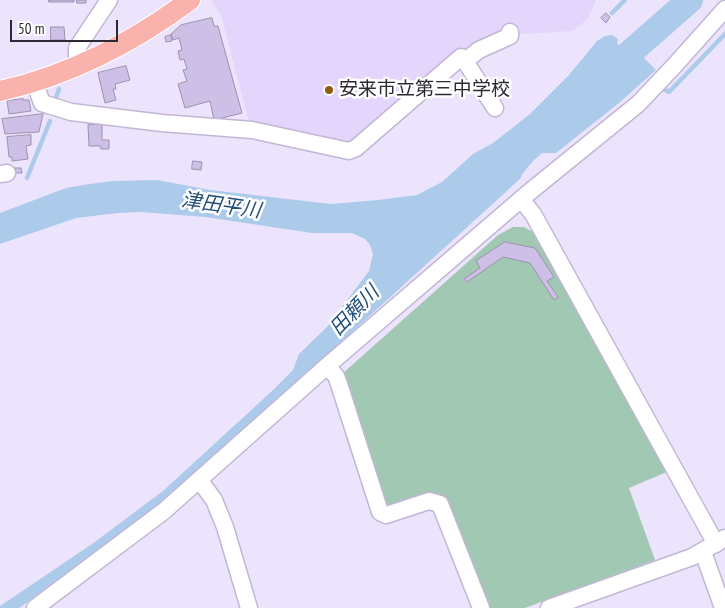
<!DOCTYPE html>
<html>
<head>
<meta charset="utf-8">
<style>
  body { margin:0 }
  #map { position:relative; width:725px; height:608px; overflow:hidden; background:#ece3fd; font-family:"PT Sans Narrow",sans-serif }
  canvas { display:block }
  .scale { position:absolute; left:10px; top:20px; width:108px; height:22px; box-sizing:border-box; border:2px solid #2d2834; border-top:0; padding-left:6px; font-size:15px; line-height:18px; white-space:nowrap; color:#2d2834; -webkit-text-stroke:4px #fff; paint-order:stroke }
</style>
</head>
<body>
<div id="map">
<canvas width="725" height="608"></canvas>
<div class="scale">50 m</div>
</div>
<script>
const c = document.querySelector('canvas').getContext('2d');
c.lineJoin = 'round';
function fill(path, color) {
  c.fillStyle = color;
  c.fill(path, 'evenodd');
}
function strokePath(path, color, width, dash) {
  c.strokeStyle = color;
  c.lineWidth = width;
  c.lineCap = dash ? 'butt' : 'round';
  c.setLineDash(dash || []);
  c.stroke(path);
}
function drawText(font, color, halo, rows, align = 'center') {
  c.font = font + ' "PT Sans Narrow","Noto Sans JP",sans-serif';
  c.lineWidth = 5;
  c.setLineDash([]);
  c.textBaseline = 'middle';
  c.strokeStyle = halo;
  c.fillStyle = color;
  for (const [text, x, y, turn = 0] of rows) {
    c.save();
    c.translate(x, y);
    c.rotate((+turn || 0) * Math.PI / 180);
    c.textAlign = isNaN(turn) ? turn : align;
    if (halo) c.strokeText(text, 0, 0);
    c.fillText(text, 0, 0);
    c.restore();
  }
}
const built = new Path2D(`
  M 214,0 L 596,0 L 588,19 L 572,31 L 523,34 L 492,34 L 457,55 L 348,146 L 250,126 L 221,15 L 212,2 Z`);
const green = new Path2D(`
  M 513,227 L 524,227 L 535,233 L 669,471 L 629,488 L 655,560 L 525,608 L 484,608 L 445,503 L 390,511 L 382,507 L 342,374 L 498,235 Z`);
const water = new Path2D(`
  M 612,35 L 618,39 L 617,43 L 620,47 L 627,41 L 656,70 L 619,103 L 556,153 L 542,153 L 534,160 L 523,173 L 520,179 L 163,504 L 19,608 L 0,608 L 0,606 L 92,544 L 163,491 L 272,391 L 293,370 L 299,354 L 327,327 L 369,271 L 373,254 L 370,245 L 365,239 L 352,233 L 312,233 L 205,217 L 141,212 L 118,213 L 76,218 L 0,244 L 0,213 L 66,188 L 89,184 L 113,181 L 157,180 L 210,190 L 331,204 L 378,200 L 417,195 L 442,182 L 473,154 L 493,143 L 530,114 L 569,75 L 597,41 L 605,36 Z`);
const stream = new Path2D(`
  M 612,13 L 625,0
  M 660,87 L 669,92 L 725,34
  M 54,103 L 59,89
  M 27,178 L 50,121`);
const river = new Path2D(`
  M 608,72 L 690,0`);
const building = new Path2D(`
  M 49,0 L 74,0 L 74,2 L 49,2 Z
  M 77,0 L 86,0 L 86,3 L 77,3 Z
  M 606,13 L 610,17 L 606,23 L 601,18 Z
  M 212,18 L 214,26 L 218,26 L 242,113 L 214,120 L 210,101 L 185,108 L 178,84 L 187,81 L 183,70 L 187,69 L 184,59 L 180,60 L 178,51 L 182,50 L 179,38 L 173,40 L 171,34 L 181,25 Z
  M 51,27 L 64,27 L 65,40 L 51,40 Z
  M 171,35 L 172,41 L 166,42 L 165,37 Z
  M 126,66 L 130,80 L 115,84 L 116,89 L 113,89 L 116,100 L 105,103 L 98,73 Z
  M 23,99 L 23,100 L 29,100 L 31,111 L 9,114 L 7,101 Z
  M 43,114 L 39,132 L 5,134 L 2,119 Z
  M 102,124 L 102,140 L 109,140 L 109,149 L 101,149 L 100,146 L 89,146 L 88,125 Z
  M 31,135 L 31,145 L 26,146 L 28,159 L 12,161 L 12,157 L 9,157 L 7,137 Z
  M 193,161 L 202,162 L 201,170 L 192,169 Z
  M 11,168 L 21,168 L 22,173 L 11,173 Z
  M 505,242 L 535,248 L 554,277 L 547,281 L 558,297 L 554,300 L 530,263 L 503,257 L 467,282 L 464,279 L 480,268 L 476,261 Z`);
const minor = new Path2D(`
  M 465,61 L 479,50 L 510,36 L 510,32
  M 77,66 L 77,48 L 109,0
  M 34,81 L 42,103 L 71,112 L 162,123 L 252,130 L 349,151 L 356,148 L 461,57 L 465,61 L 495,108
  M 0,174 L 7,173
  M 521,199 L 533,214 L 716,544
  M 327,366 L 336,376 L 339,384 L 380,512 L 386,515 L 429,501 L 440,504 L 481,608
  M 200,481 L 214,500 L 225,527 L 249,608
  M 703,552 L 723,608
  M 35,608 L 164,511 L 327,366 L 527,194 L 638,104 L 675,65 L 725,9
  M 549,608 L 692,557 L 725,538`);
const major = new Path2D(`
  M 0,91 C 68,76 134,42 190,0`);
const markers = [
  [329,90,5,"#925a12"]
];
const poiNames = [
  ["安来市立第三中学校",339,90]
];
const waterNames = [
  ["津田平川",221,206,8],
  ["田頼川",355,311,-46]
];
fill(built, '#e3d5fc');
fill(green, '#a1c8b3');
fill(water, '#accbeb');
strokePath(stream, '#accbeb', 4.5);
strokePath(river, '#accbeb', 26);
fill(building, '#cdbfe6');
strokePath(building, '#9c92af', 1);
strokePath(minor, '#c2b6d5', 19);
strokePath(major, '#fff', 22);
strokePath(minor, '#fff', 16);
strokePath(major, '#fab2ac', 20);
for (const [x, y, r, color] of markers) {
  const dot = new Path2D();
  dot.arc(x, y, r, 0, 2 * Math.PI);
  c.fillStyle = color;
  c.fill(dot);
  strokePath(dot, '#fff', 2);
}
drawText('19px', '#2d2834', '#fff', poiNames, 'left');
drawText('italic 20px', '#234f79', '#fff', waterNames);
</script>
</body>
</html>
